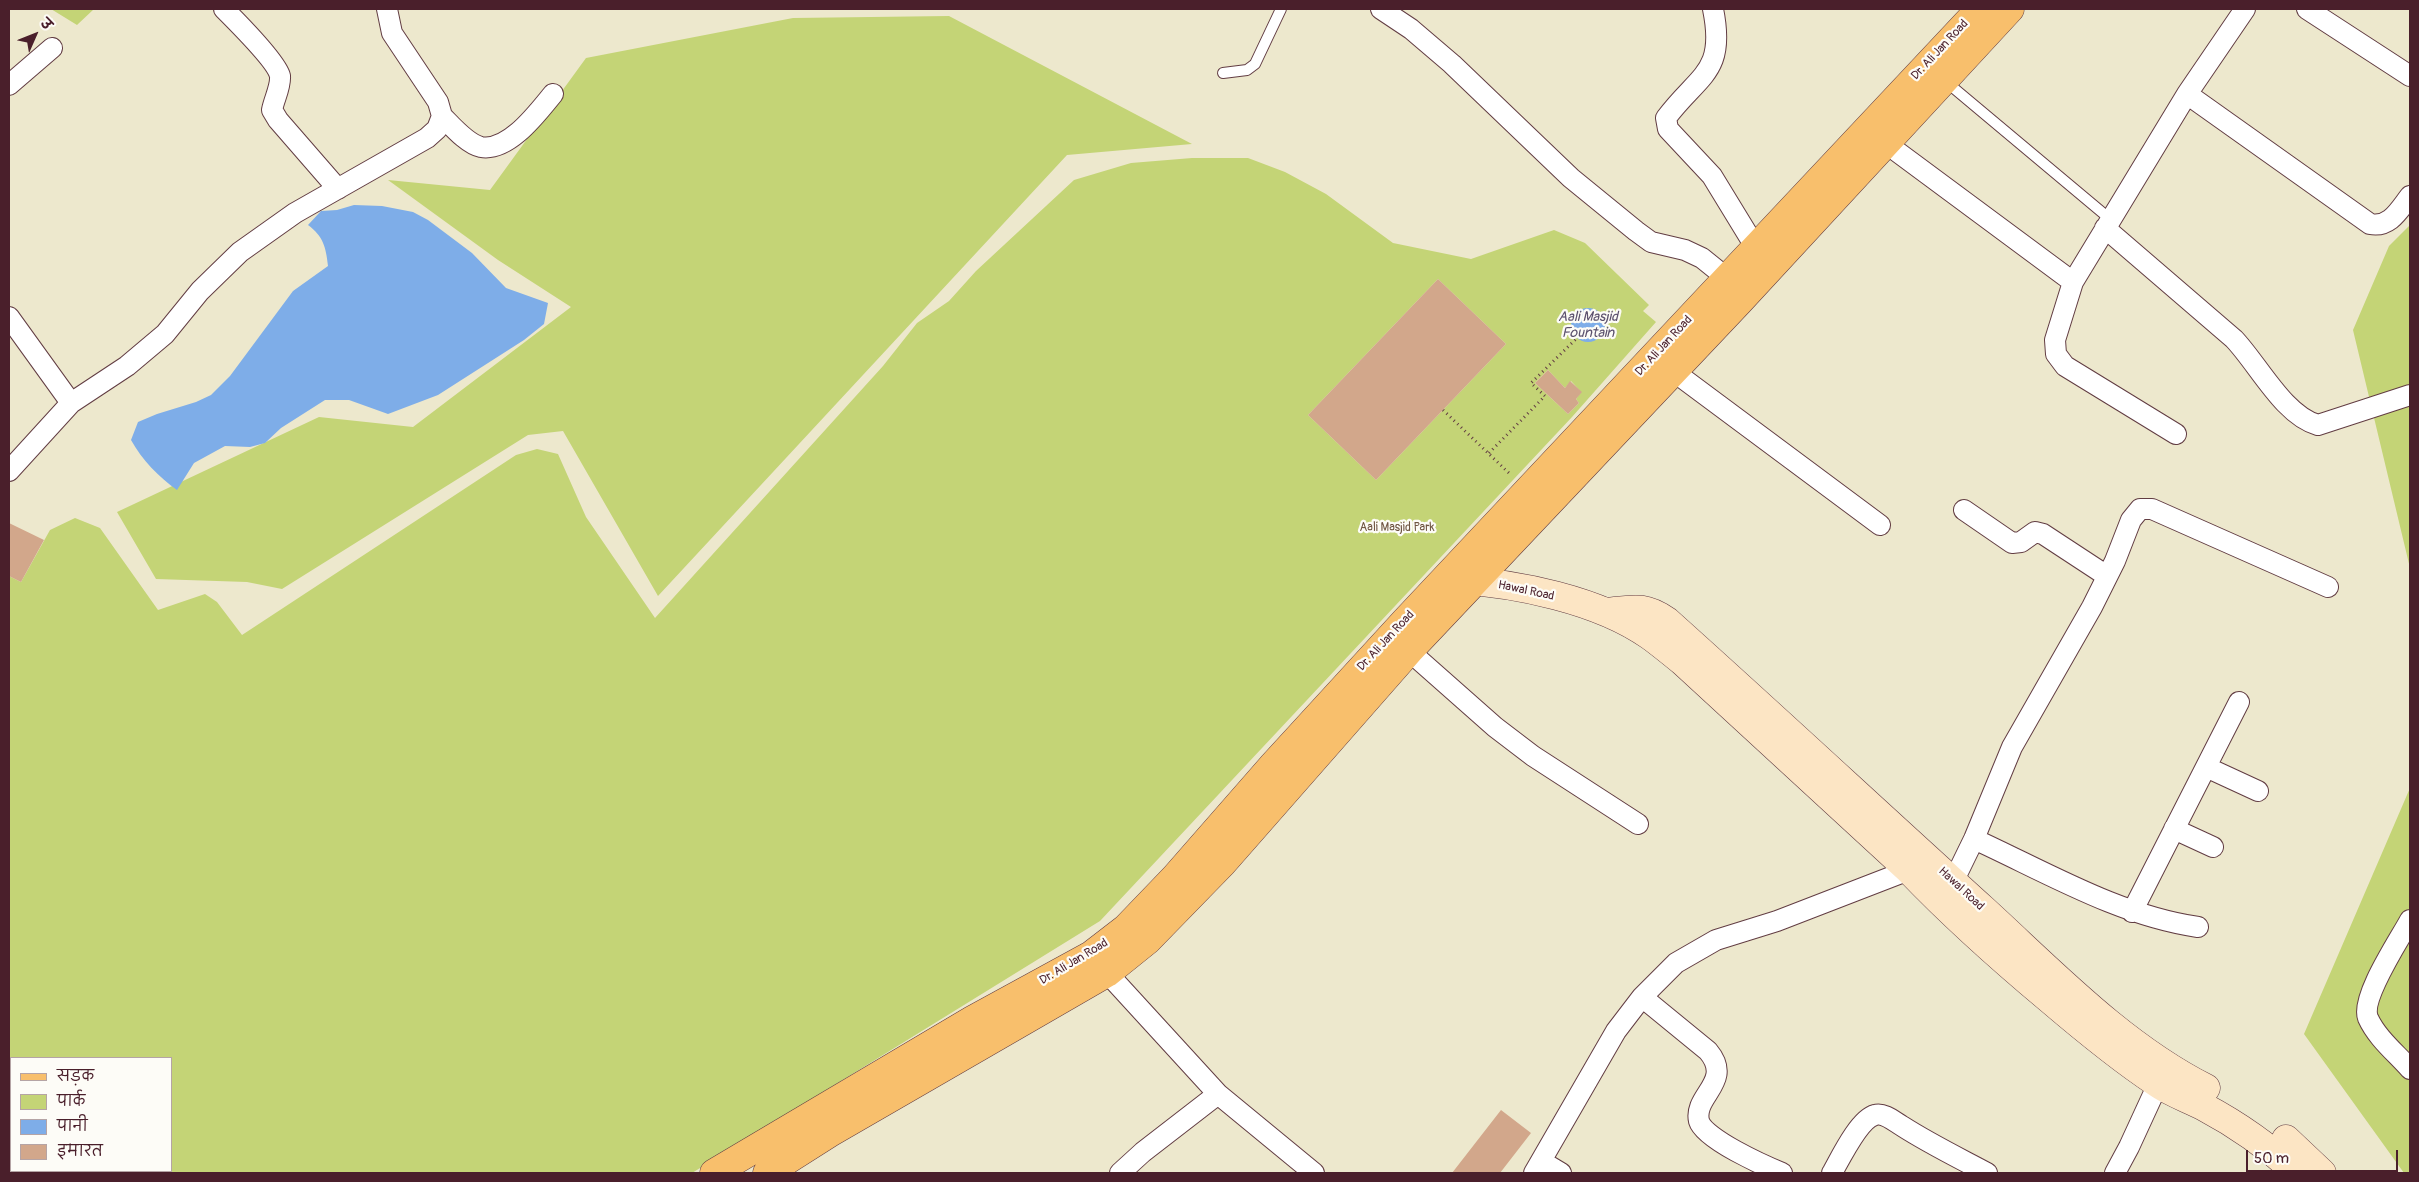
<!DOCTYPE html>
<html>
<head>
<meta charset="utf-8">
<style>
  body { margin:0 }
  #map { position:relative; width:2419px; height:1182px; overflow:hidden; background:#ede8cd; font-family:Pangolin,"Playpen Sans Deva",sans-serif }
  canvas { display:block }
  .frame { position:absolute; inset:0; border:10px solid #4a1f2b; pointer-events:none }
  .legend { position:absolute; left:10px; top:1057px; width:162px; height:115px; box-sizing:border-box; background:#fdfcf7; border:1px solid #b5a4a5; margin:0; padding:6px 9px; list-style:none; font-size:15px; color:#4a1f2b }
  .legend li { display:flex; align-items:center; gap:10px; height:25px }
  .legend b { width:25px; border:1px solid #b5a4a5 }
  .north { position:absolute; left:10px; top:10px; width:50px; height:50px; -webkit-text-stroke:4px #fdfcf7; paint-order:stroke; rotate:46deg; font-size:14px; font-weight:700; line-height:20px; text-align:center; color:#4a1f2b }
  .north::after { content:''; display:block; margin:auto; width:18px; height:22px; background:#4a1f2b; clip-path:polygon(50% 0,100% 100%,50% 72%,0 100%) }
  .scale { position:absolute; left:2246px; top:1150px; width:152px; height:22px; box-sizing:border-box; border:2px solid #4a1f2b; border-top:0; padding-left:6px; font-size:15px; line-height:18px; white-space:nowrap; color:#4a1f2b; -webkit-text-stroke:4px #fdfcf7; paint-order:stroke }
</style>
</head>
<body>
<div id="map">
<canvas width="2419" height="1182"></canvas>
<div class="frame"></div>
<ul class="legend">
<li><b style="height:6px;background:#f8bf6c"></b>सड़क</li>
<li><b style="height:14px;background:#c4d476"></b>पार्क</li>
<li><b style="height:14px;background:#7eade8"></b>पानी</li>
<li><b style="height:14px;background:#d2a78b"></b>इमारत</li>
</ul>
<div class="north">उ</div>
<div class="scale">50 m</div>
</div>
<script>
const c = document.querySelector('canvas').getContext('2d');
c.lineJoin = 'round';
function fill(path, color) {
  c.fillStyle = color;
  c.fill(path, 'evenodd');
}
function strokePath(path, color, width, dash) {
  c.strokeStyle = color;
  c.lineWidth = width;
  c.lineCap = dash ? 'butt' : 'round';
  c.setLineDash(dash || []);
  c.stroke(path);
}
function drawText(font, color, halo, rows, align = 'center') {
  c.font = font + ' Pangolin,sans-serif';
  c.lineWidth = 4.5;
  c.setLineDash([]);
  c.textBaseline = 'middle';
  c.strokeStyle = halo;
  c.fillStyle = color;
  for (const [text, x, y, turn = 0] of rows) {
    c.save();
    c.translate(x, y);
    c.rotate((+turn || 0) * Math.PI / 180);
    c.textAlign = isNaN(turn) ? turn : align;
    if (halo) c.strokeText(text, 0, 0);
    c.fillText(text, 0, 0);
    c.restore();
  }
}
const green = new Path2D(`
  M 51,9 L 94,9 L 77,25 Z
  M 949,16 L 1192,144 L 1067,155 L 658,596 L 563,431 L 528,435 L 282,589 L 247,582 L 156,579 L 117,512 L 319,417 L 413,427 L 571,307 L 498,260 L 388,180 L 490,190 L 586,58 L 793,18 Z
  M 1192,158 L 1248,158 L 1285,172 L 1326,194 L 1393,243 L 1471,259 L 1554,230 L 1585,243 L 1649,305 L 1643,311 L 1656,322 L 1572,417 L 1100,921 L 692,1173 L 9,1173 L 9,576 L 21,582 L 50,530 L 75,518 L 100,528 L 158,610 L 205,594 L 217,602 L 242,635 L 516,455 L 537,449 L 558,454 L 586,517 L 655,618 L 883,366 L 917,323 L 949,301 L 976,271 L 1074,180 L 1131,163 ZM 1438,279 L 1506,344 L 1376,480 L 1308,415 ZM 1548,370 L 1565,388 L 1571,381 L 1581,392 L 1576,399 L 1579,403 L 1568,414 L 1535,383 ZM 11,1058 L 171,1058 L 171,1171 L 11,1171 Z
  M 2410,225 L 2410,568 L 2353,330 L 2389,246 Z
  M 2410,788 L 2410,1173 L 2404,1173 L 2304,1034 Z`);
const water = new Path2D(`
  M 354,205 L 382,206 L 413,212 L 428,220 L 472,253 L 506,288 L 548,303 L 544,324 L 524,340 L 438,395 L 388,414 L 349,400 L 325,400 L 281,428 L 265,443 L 250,447 L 225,446 L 194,463 L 177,490 C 159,477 142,460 131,440 L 138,422 L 157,414 L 196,402 L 211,395 L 230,376 L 293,291 L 328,266 C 326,247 323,236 308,225 L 321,211 L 337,210 Z
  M1571 325a17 17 0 1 1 34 0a17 17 0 1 1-34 0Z`);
const building = new Path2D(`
  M 1438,279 L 1506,344 L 1376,480 L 1308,415 Z
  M 1548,370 L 1565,388 L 1570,381 L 1582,392 L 1576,399 L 1579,403 L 1568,414 L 1535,383 Z
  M 9,523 L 44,540 L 21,582 L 9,576 Z
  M 1501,1110 L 1531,1133 L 1500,1173 L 1452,1173 Z`);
const path = new Path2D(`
  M 1443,410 L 1511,475
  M 1489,453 L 1545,396 L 1531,383 L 1577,338`);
const lane = new Path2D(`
  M 1223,73 L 1247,70 L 1255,64 L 1281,9
  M 1944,80 L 2110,219`);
const street = new Path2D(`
  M 224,9 C 236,21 277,62 280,76 C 281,87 274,99 272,110 L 278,120 L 338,189
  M 1381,9 L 1411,29 L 1452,64 L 1571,178 L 1636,231 L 1651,242 L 1685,250 L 1702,258 L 1728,279
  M 1713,9 C 1726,73 1699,74 1666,118 L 1668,129 L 1712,176 L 1756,248
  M 2307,9 L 2410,76
  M 9,85 L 52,48
  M 2187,94 L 2370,224 C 2390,228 2399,210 2410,196
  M 442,116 C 452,126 467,144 481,147 C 509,152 538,112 553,94
  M 1876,136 L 2073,282
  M 2105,228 L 2234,339 C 2258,364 2284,416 2318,425 L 2410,395
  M 9,317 L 71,403
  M 1673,371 L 1880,525
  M 2176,434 L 2065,366 L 2056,354 L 2055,340 L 2073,282 L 2187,94 L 2245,9
  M 9,471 L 71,403 L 127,366 L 165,334 L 200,291 L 240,252 L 295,213 L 427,138 L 437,129 L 442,116 L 438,102 L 392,33 L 387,9
  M 1964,510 L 2012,543 L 2021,542 L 2035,532 L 2043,534 L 2107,576
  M 1400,643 L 1495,727 L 1533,756 L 1638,824
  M 2206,767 L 2258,791
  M 2174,829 L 2213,847
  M 1974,839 C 2046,872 2120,916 2198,927
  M 1946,891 L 1953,882 L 1974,839 L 2012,747 L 2092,607 L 2115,561 L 2131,520 L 2140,509 L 2152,509 L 2328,587
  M 2132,912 L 2239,702
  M 2410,920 C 2400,939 2360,998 2368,1018 C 2377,1038 2396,1053 2410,1069
  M 1099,964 L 1218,1094 L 1314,1173
  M 1642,997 L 1708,1051 C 1734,1082 1693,1095 1699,1121 C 1704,1139 1765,1166 1782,1173
  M 1541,1161 L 1561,1173
  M 1120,1173 L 1143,1152 L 1218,1094
  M 1534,1173 L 1616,1031 L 1642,997 L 1676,963 L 1716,940 L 1777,921 L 1909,870
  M 1832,1173 C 1840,1159 1859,1119 1875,1115 C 1884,1112 1895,1122 1902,1126 C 1930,1144 1959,1158 1987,1173
  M 2115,1173 L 2129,1147 L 2158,1084`);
const secondary = new Path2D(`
  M 1455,580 C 1516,583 1599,600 1650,636 C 1661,644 1672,653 1683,662 L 1909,870 C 1953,916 2000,958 2049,999 C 2083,1028 2119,1058 2157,1083 C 2171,1093 2189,1099 2204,1107 C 2238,1125 2269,1147 2297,1173
  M 1606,612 C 1633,609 1644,605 1667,621 C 1773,716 1877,813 1983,909 C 2052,972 2121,1045 2206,1088
  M 2286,1139 L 2322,1173`);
const primary = new Path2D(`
  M 714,1173 L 972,1020 L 1091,955 L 1126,928 L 1175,877 L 1273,765 L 1405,621 L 1980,9
  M 767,1173 L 830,1133 L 1107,973 L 1148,940 L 1222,864 L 1409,651 L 1739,302 L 2010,9`);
const streetNames = [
  ["Dr. Ali Jan Road",1940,50,-47],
  ["Dr. Ali Jan Road",1664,346,-47],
  ["Hawal Road",1526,591,12],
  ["Dr. Ali Jan Road",1386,641,-47],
  ["Hawal Road",1961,889,43],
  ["Dr. Ali Jan Road",1074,962,-31]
];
const parkNames = [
  ["Aali Masjid Park",1397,528]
];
const waterNames = [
  ["Aali Masjid",1588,317],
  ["Fountain",1588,333]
];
fill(green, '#c4d476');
fill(water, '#7eade8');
fill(building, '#d2a78b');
strokePath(lane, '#623d43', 12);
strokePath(street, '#623d43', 22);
strokePath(secondary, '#623d43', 29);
strokePath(primary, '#623d43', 29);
strokePath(path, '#623d43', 3, [1, 4]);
strokePath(lane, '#fff', 10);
strokePath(street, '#fff', 20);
strokePath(secondary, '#fce5c4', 28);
strokePath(primary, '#f8bf6c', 28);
drawText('12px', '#4a1f2b', '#fdfcf7', streetNames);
drawText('12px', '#6f5542', '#fdfcf7', parkNames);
drawText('italic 14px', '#5c516d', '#fdfcf7', waterNames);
</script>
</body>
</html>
